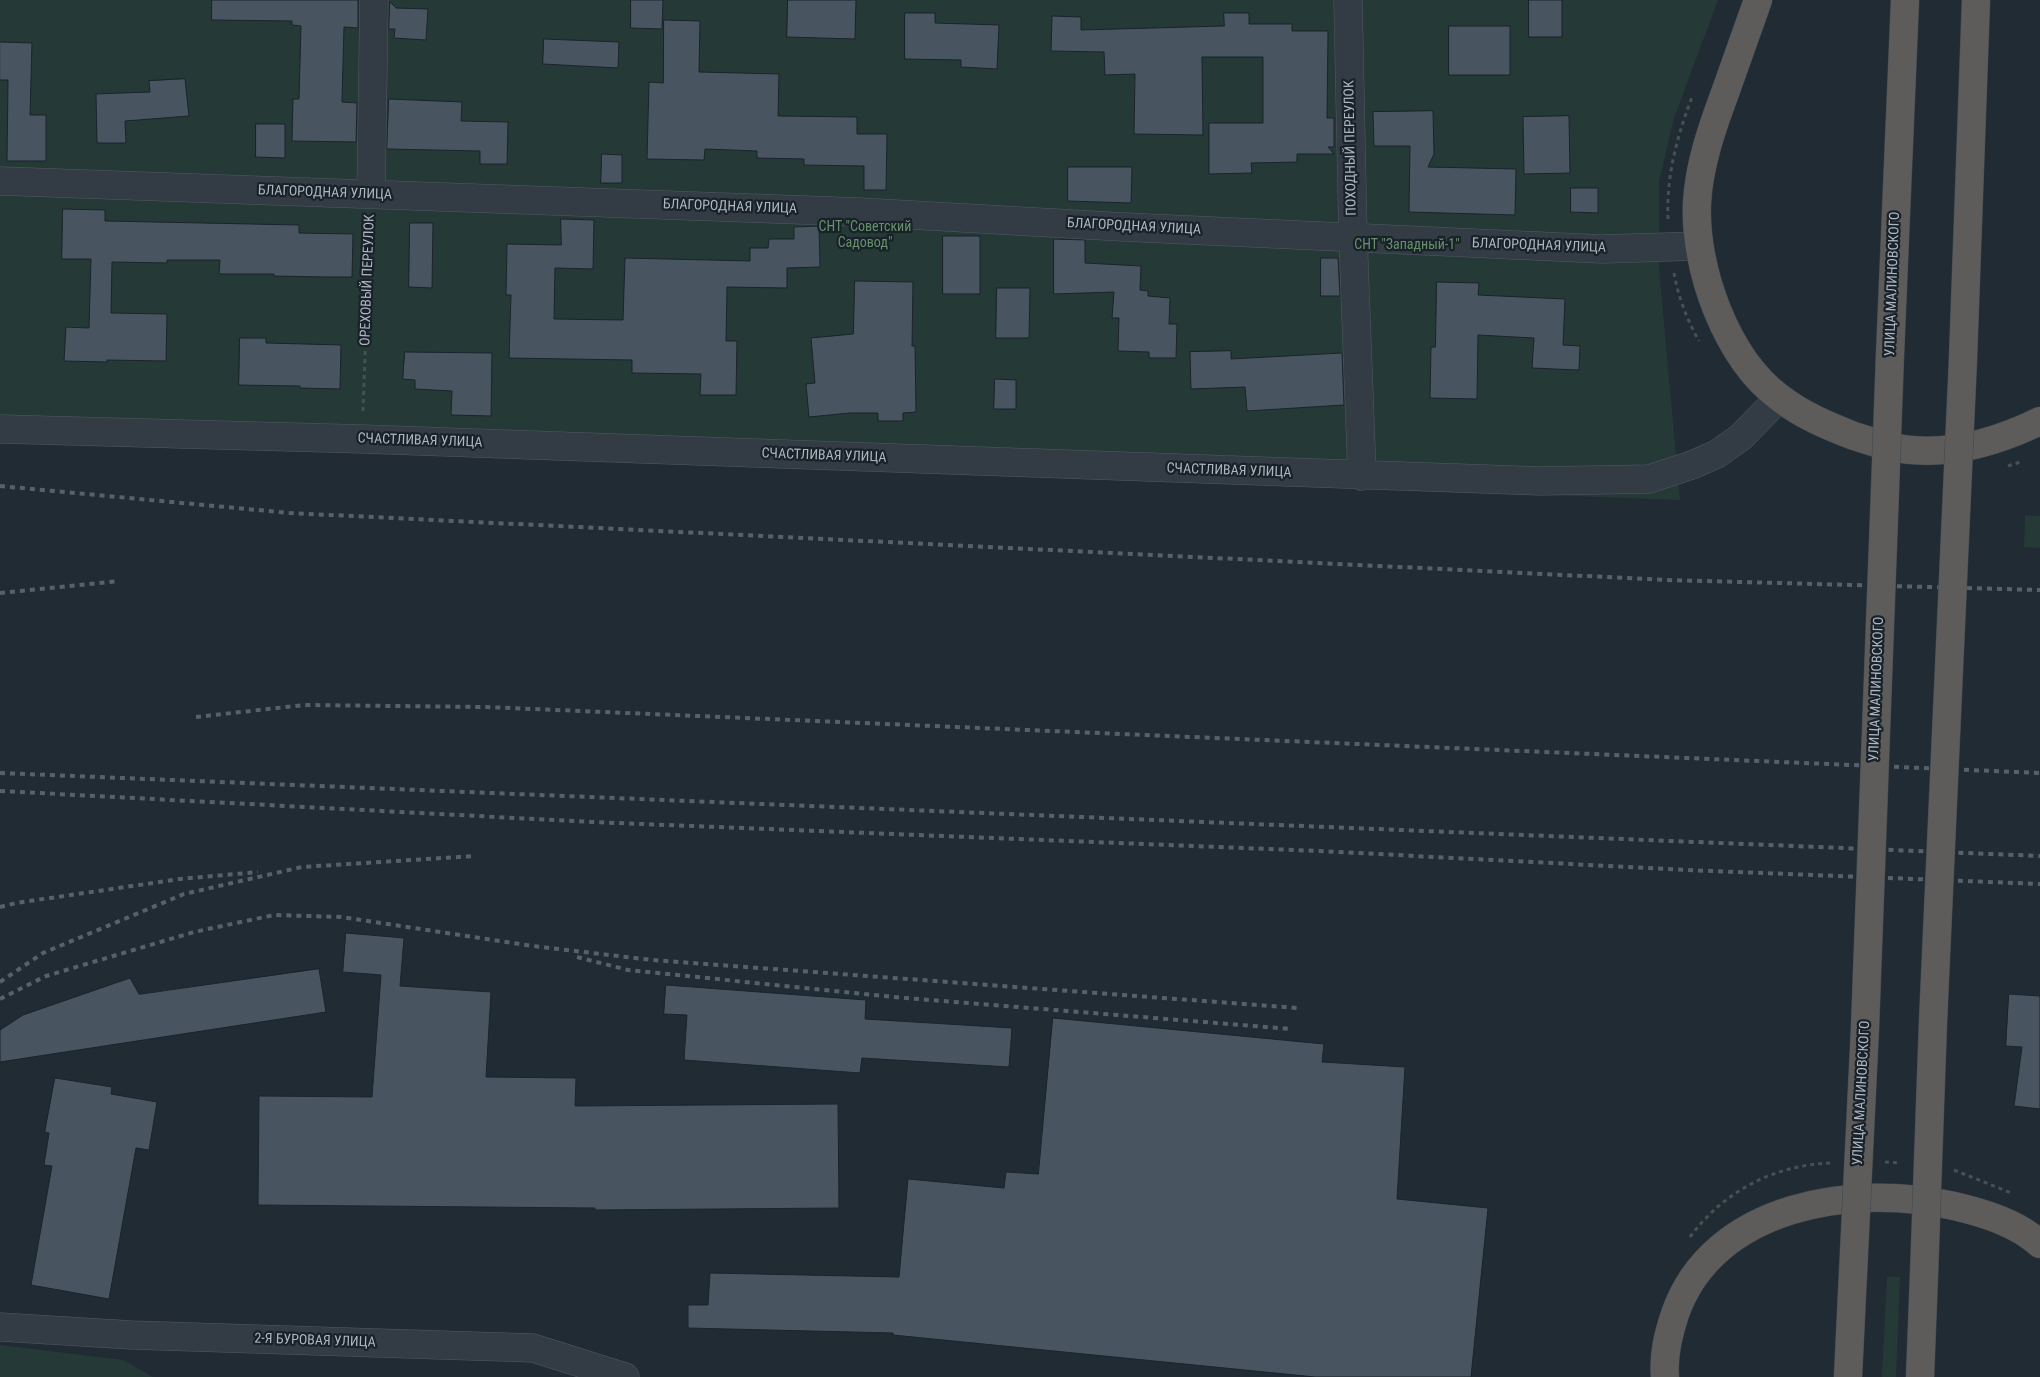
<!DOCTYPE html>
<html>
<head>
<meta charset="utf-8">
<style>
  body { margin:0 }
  canvas { display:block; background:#202b34 }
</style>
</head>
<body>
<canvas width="2040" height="1377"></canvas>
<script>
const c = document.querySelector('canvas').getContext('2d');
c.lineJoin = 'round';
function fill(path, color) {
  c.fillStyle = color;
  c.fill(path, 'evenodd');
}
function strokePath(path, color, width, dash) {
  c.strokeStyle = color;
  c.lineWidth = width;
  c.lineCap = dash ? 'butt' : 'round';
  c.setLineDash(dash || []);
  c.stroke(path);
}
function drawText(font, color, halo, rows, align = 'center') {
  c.font = font + ' "Roboto Condensed",sans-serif';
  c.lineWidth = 4.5;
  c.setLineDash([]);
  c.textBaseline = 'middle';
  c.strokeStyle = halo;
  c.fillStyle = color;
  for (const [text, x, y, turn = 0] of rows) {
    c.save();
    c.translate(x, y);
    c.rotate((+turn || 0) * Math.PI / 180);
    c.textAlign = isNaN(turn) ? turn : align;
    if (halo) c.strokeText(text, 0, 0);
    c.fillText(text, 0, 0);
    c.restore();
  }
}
const green = new Path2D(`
  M 0,0 L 1718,0 L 1674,118 L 1659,182 L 1659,268 L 1680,500 L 0,437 Z
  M 2025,515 L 2040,516 L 2040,548 L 2024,547 Z
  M 1887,1277 L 1900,1277 L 1896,1377 L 1882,1377 Z
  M 0,1345 L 123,1360 L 153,1377 L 0,1377 Z`);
const building = new Path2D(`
  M 212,0 L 358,0 L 358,28 L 344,27 L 342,102 L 357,103 L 356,142 L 292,141 L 293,99 L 299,99 L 301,26 L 292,25 L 292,21 L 212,20 Z
  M 631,0 L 663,0 L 662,29 L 631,28 Z
  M 788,0 L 856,0 L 855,39 L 787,37 Z
  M 1529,0 L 1562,0 L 1562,37 L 1529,37 Z
  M 390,2 L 396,8 L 428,9 L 426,40 L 394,38 L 395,29 L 389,29 Z
  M 905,13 L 935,13 L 935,23 L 999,25 L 997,69 L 961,67 L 961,60 L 905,59 Z
  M 1224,13 L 1249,13 L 1249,24 L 1292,24 L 1292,31 L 1328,31 L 1327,118 L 1334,118 L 1334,147 L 1328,147 L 1334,154 L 1297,154 L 1297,162 L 1251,163 L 1252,173 L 1209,174 L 1209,123 L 1263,123 L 1263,57 L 1202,57 L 1203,135 L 1134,134 L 1135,74 L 1105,75 L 1104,52 L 1051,51 L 1052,16 L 1081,17 L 1081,30 L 1224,26 Z
  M 664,20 L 700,21 L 699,72 L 779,74 L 778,116 L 857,117 L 857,134 L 887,134 L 886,190 L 864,190 L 864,166 L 804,165 L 804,159 L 757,158 L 757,151 L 705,149 L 704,160 L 647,159 L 649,82 L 663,83 Z
  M 1449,26 L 1510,26 L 1510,75 L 1449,75 Z
  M 544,39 L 619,42 L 618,68 L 543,64 Z
  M 0,42 L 32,43 L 30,115 L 46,115 L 46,161 L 7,161 L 8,80 L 0,80 Z
  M 185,79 L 189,116 L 125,121 L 126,143 L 97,143 L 96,94 L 150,92 L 149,81 Z
  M 389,99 L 462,102 L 461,121 L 508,122 L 507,164 L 480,164 L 480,151 L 387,149 Z
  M 1433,111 L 1434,154 L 1428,167 L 1516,169 L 1515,215 L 1409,212 L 1410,146 L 1374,146 L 1373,112 Z
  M 1569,116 L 1570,173 L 1524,174 L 1523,117 Z
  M 256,124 L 285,124 L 285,158 L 256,157 Z
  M 602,154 L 622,155 L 622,183 L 601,183 Z
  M 1068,167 L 1132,167 L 1131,203 L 1068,201 Z
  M 1571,188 L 1598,188 L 1598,213 L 1571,212 Z
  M 63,209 L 105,210 L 105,221 L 299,225 L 299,233 L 353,234 L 352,277 L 328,277 L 274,276 L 274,274 L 219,274 L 220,260 L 167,260 L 167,263 L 112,262 L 111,313 L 167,314 L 166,361 L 107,360 L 107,362 L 64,361 L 66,327 L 89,328 L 91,259 L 62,259 Z
  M 561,219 L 594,220 L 593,269 L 555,268 L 554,319 L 623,320 L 625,258 L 750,261 L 750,248 L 768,248 L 769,239 L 794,239 L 794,227 L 819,226 L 820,267 L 787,268 L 787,288 L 727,287 L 726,341 L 737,341 L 736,395 L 700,395 L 701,374 L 632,373 L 632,360 L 509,358 L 511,295 L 506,295 L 507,244 L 561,245 Z
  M 410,223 L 433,223 L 432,288 L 409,287 Z
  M 943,236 L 980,236 L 980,294 L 943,294 Z
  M 1054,239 L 1085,240 L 1085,263 L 1141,266 L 1140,290 L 1148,291 L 1148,296 L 1170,298 L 1169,324 L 1177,324 L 1176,358 L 1149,358 L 1149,352 L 1118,351 L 1119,318 L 1112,318 L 1114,292 L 1054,294 Z
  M 1321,258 L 1338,258 L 1340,296 L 1321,296 Z
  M 855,281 L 913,282 L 912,346 L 915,346 L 916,412 L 903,413 L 903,421 L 878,421 L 878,413 L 850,413 L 809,417 L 806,384 L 815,383 L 811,338 L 853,334 Z
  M 1437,282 L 1479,283 L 1478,295 L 1565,299 L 1563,345 L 1580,346 L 1579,370 L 1532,368 L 1534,338 L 1478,335 L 1477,399 L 1430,398 L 1431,347 L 1435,347 Z
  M 997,288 L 1030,288 L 1029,338 L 996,338 Z
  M 240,338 L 266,338 L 266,343 L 341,345 L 340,389 L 300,388 L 300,386 L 239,385 Z
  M 1231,351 L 1231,359 L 1342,353 L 1344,405 L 1247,411 L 1245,387 L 1191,389 L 1190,352 Z
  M 405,352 L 492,353 L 491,416 L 451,415 L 452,391 L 415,389 L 415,380 L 403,379 Z
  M 995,379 L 1016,380 L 1016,409 L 994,409 Z
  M 346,933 L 404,938 L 400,986 L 491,992 L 486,1077 L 576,1078 L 575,1106 L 838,1104 L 839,1208 L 595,1210 L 595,1208 L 258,1205 L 259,1096 L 372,1097 L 381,975 L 343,972 Z
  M 319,969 L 326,1012 L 0,1062 L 0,1030 L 23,1015 L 130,978 L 139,994 Z
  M 666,985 L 866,1000 L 865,1019 L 1012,1028 L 1009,1067 L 862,1058 L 860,1073 L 684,1060 L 687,1015 L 664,1014 Z
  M 2009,994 L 2040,996 L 2040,1109 L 2014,1106 L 2022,1047 L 2006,1046 Z
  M 1053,1018 L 1324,1044 L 1322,1062 L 1405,1067 L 1397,1199 L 1488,1208 L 1471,1377 L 1315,1377 L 893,1335 L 893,1333 L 688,1328 L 688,1305 L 708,1305 L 710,1273 L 899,1277 L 908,1179 L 1004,1188 L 1006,1172 L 1038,1174 Z
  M 55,1078 L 112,1087 L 111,1094 L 157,1102 L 149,1150 L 136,1148 L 109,1299 L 31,1285 L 52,1166 L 44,1165 L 49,1133 L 45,1132 Z`);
const path = new Path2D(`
  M 1668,219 C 1666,176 1677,137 1692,97
  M 1674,273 C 1678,296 1687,320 1699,341
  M 363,411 L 370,220
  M 2008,466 L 2023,461
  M 1885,1162 L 1901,1163
  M 1954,1170 L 2011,1193
  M 1690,1237 C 1724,1191 1774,1165 1831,1163`);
const minor = new Path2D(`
  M 1348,0 L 1353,237 L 1362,476
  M 0,181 L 859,212 L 1124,227 L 1602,249 L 1699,246
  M 371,194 L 374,0
  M 0,429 L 362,439 L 1540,481 L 1649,479 L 1692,465 L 1717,454 L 1741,437 L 1779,398
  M 0,1327 L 131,1335 L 533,1348 L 625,1377`);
const trunk = new Path2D(`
  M 1758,0 C 1747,31 1736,62 1725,93 C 1712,128 1699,165 1697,203 C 1694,268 1726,358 1780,398 C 1802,415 1828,426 1854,436 C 1873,442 1893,449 1912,450 C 1957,454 2001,440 2040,421
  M 1890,355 L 1905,0
  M 1963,359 L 1976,0
  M 1665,1377 C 1663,1355 1668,1335 1675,1314 C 1713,1204 1855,1183 1954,1206 C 1984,1213 2017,1223 2040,1244
  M 1848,1377 L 1853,1273
  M 1920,1377 L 1924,1275`);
const rail = new Path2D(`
  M 0,486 L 290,513 L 1667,580 L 2040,590
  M 0,593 L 119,581
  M 196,717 L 304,705 L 486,707 L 2040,773
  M 0,773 L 2040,856
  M 0,791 L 592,822 L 1319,851 L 1687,870 L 2040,884
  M 0,907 L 16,903 L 180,879 L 258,872
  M 577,957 L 628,970 L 893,997 L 1291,1029
  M 0,982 L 43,953 L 184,894 L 302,867 L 474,856
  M 0,999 L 46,976 L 194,932 L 274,915 L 341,917 L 533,946 L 652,960 L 1298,1008`);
const trunkBridge = new Path2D(`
  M 1853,1273 L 1865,1028 L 1890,355
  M 1924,1275 L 1933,1022 L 1963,359`);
const streetNames = [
  ["ПОХОДНЫЙ ПЕРЕУЛОК",1351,148,-91],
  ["БЛАГОРОДНАЯ УЛИЦА",325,193,2],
  ["БЛАГОРОДНАЯ УЛИЦА",730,207,2],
  ["БЛАГОРОДНАЯ УЛИЦА",1134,227,3],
  ["БЛАГОРОДНАЯ УЛИЦА",1539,246,2],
  ["ОРЕХОВЫЙ ПЕРЕУЛОК",368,280,-88],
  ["УЛИЦА МАЛИНОВСКОГО",1893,284,-88],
  ["СЧАСТЛИВАЯ УЛИЦА",420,441,2],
  ["СЧАСТЛИВАЯ УЛИЦА",824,456,2],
  ["СЧАСТЛИВАЯ УЛИЦА",1229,471,2],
  ["УЛИЦА МАЛИНОВСКОГО",1877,689,-88],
  ["УЛИЦА МАЛИНОВСКОГО",1862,1093,-87],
  ["2-Я БУРОВАЯ УЛИЦА",315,1341,2]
];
const parkNames = [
  ["СНТ \"Советский",865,227],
  ["Садовод\"",865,243],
  ["СНТ \"Западный-1\"",1407,245]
];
fill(green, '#253937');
fill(building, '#485560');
strokePath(building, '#1b232b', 1);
strokePath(minor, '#515a63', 29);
strokePath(trunk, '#3e474f', 29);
strokePath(path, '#415454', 3, [4, 4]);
strokePath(minor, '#333c45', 28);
strokePath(trunk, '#5e5c5a', 28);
strokePath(rail, '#55616c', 4, [5, 5]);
strokePath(trunkBridge, '#3e474f', 29, []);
strokePath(trunkBridge, '#5e5c5a', 28);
drawText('14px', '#adb7c2', '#192129', streetNames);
drawText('14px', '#66916b', '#192129', parkNames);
</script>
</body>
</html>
